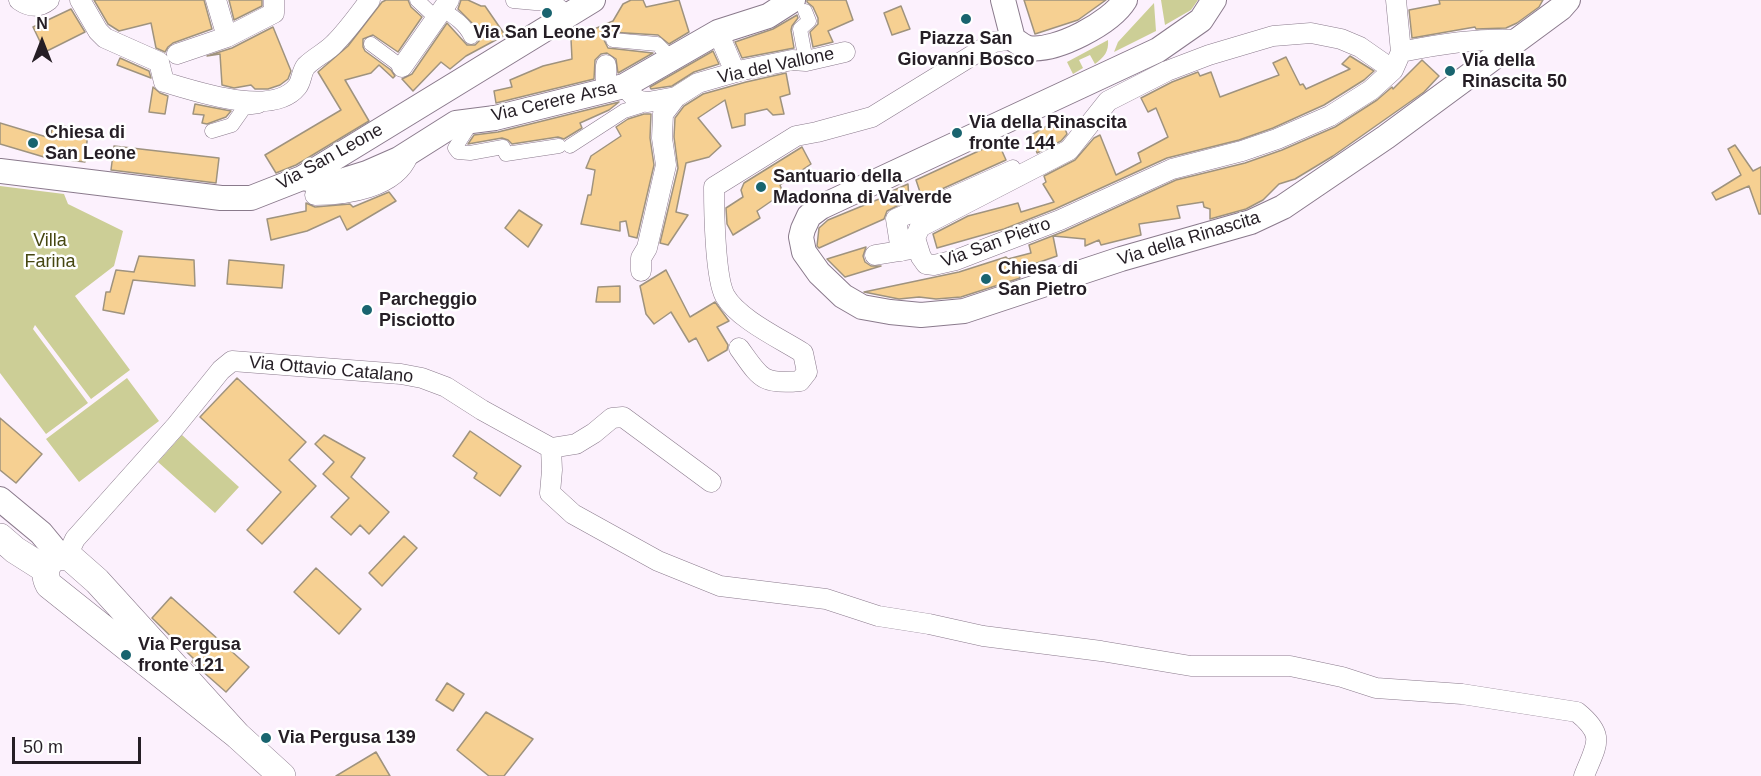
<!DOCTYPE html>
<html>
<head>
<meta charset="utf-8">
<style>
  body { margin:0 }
  #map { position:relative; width:1761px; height:776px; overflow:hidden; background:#fcf1fd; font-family:Arial,sans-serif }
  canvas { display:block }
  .north { position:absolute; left:12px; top:12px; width:60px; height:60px; -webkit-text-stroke:4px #fff; paint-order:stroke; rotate:0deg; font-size:16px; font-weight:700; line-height:24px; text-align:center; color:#251e25 }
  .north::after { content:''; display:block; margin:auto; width:21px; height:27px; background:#251e25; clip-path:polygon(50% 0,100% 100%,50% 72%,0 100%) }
  .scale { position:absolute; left:12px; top:737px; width:129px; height:27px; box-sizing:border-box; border:3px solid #251e25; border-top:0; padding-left:8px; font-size:18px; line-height:21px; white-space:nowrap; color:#251e25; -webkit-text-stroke:4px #fff; paint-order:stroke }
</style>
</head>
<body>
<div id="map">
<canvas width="1761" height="776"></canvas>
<div class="north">N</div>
<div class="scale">50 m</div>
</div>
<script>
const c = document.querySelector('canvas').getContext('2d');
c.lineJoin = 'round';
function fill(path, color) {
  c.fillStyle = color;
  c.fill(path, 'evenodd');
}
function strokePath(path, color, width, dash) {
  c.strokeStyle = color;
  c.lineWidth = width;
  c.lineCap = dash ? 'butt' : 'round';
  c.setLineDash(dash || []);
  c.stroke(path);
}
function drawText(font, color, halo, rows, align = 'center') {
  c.font = font + ' Arial,sans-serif';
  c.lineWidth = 5;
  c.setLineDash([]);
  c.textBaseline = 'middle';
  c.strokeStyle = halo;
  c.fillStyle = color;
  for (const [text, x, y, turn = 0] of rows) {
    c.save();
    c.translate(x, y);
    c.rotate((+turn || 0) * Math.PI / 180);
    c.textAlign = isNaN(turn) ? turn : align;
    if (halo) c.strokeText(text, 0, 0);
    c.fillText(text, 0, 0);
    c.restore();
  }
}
const green = new Path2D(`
  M 1161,0 L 1198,0 L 1191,10 L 1165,25 Z
  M 1154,3 L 1156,31 L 1114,52 L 1118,42 Z
  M 1108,40 C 1109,52 1104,57 1095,64 L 1090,55 L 1079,60 L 1083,68 L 1073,74 L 1067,62 Z
  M 0,186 L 64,194 L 68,204 L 123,231 L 114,266 L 75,296 L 130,370 L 91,399 L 35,325 L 33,329 L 88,403 L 46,434 L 0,373 Z
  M 127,378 L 159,421 L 79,482 L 46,439 Z
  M 182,435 L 239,487 L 215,513 L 158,462 Z`);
const building = new Path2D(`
  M 94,0 L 204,0 L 212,29 L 173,43 L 168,47 L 165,52 L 156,48 L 151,23 L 119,31 L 108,24 Z
  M 229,0 L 262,0 L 262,6 L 234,20 Z
  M 386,0 L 408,0 L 411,7 L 422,17 L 398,52 L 373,35 L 363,39 L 363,47 L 365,51 L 391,70 L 395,76 L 393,78 L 379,65 L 371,73 L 345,80 L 369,121 L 296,165 L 276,173 L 265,155 L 341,110 L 318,72 L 348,46 L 382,2 Z
  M 461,0 L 468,0 L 481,6 L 485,6 L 505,35 L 466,56 L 450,69 L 441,62 L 413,91 L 402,79 L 412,74 L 447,23 L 467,45 L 475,45 L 479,41 L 480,37 L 476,27 L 458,9 Z
  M 631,0 L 643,0 L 646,7 L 679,0 L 689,32 L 669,44 L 658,35 L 610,32 L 604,40 L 608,48 L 653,53 L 618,73 L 616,59 L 607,53 L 601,54 L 595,60 L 594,79 L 496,103 L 494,91 L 512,87 L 510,80 L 543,66 L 572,59 L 571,39 L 613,21 L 623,4 Z
  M 807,0 L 846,0 L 853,20 L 828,31 L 833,42 L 813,47 L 810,32 L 818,24 L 818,18 L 813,7 L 807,2 Z
  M 1024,0 L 1106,0 L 1078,20 L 1035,34 Z
  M 1439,0 L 1543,0 L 1539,7 L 1517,23 L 1506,28 L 1476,29 L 1475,27 L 1412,38 L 1409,10 L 1440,4 Z
  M 901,6 L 910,29 L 892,35 L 884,13 Z
  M 71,9 L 85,32 L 45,52 L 33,27 Z
  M 797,15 L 798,18 L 792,26 L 791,30 L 794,48 L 742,58 L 735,42 L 773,29 Z
  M 273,27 L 291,71 L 288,79 L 280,85 L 268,89 L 255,89 L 251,85 L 234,88 L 222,85 L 220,54 L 207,56 L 232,48 Z
  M 713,51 L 719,64 L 694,72 L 672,86 L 651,89 L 650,87 Z
  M 1350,56 L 1374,71 L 1364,80 L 1324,105 L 1273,128 L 1239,140 L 1167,158 L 1055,209 L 1004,229 L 937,248 L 933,234 L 968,216 L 1018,203 L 1021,212 L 1054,202 L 1043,184 L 1046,182 L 1044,176 L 1075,160 L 1094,138 L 1100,135 L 1116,175 L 1141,162 L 1138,153 L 1168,137 L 1156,108 L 1148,112 L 1141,98 L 1172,82 L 1198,72 L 1200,76 L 1211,72 L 1220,97 L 1279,75 L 1273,63 L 1286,57 L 1300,85 L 1303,84 L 1306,89 L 1350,69 L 1342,64 Z
  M 120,58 L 149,71 L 151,78 L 117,65 Z
  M 1422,60 L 1439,76 L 1424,92 L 1333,156 L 1295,179 L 1279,184 L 1263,200 L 1246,209 L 1210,219 L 1210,209 L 1204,207 L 1203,202 L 1177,206 L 1180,218 L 1139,224 L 1141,235 L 1101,245 L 1099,240 L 1085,246 L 1085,239 L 1053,236 L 1057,256 L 1017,270 L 1020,278 L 961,297 L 936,299 L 919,297 L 899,299 L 864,292 L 959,272 L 1006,257 L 1008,259 L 1031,253 L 1029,245 L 1065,231 L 1176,180 L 1245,163 L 1282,150 L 1335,127 L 1377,100 L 1392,87 L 1393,89 Z
  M 786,73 L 790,94 L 780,97 L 784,114 L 773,115 L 767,109 L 745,114 L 745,125 L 732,128 L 725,100 L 698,118 L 721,146 L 709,157 L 686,163 L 676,212 L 688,215 L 668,245 L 660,243 L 678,168 L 674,137 L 675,118 L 684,106 L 703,94 L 746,82 Z
  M 153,87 L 160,93 L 168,96 L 165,114 L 149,112 Z
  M 619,102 L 609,110 L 580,123 L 582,128 L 564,139 L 558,137 L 512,144 L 508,140 L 502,138 L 468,144 L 474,135 L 498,132 Z
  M 195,104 L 210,107 L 231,111 L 226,117 L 207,124 L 202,123 L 204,115 L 193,114 Z
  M 644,114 L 651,114 L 650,138 L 654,165 L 637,238 L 629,236 L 626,221 L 620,222 L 620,231 L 581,224 L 588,195 L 591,195 L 595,170 L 586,168 L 591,156 L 621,136 L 616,127 L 628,119 Z
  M 1061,118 L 1067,134 L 1061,141 L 1037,153 L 1031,135 Z
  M 0,123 L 50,138 L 53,124 L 88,131 L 85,162 L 44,157 L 0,144 Z
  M 998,142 L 1006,160 L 933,193 L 921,195 L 916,180 Z
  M 1735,145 L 1753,171 L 1761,167 L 1761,214 L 1759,214 L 1749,186 L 1716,200 L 1712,193 L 1741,175 L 1728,149 Z
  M 114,146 L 219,158 L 216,183 L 111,170 Z
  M 802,147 L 811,164 L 780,185 L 783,193 L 757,211 L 760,218 L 733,235 L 727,224 L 726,208 L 743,197 L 741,190 L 744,183 Z
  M 908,184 L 909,200 L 887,211 L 884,219 L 819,248 L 817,246 L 819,228 L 828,220 L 884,197 L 883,195 Z
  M 389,192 L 396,201 L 347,230 L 340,216 L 307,231 L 271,240 L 267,219 L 306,211 L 306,203 L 315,207 L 350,204 L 353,207 Z
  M 519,210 L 542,225 L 528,247 L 505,228 Z
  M 866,247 L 863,256 L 865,262 L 871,266 L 881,266 L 845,277 L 827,259 Z
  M 139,256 L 194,260 L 195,286 L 133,280 L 124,314 L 103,310 L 106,292 L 110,292 L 116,270 L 134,272 Z
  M 229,260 L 284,265 L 282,288 L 227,284 Z
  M 666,270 L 690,317 L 715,302 L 726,317 L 729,321 L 717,327 L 728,345 L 727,350 L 708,361 L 696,338 L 689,342 L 671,312 L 654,324 L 646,314 L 640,286 Z
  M 620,286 L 620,302 L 596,302 L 598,287 Z
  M 237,378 L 306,442 L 289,460 L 316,486 L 262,544 L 247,530 L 281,492 L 200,417 Z
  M 0,418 L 42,454 L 16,483 L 0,470 Z
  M 470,431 L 521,466 L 500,496 L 474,478 L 477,473 L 453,456 Z
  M 324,435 L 365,458 L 351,477 L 389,512 L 369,534 L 360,525 L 351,535 L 331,517 L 349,498 L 323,474 L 334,462 L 315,444 Z
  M 404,536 L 417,548 L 382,586 L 369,573 Z
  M 316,568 L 361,609 L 339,634 L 294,592 Z
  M 171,597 L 249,667 L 226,692 L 192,662 L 194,659 L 152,618 Z
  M 447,683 L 464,694 L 453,711 L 436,700 Z
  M 486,712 L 533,739 L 504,776 L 489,776 L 457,750 Z
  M 376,752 L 390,776 L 336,776 Z`);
const pedestrian = new Path2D(`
  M 417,0 L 436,18
  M 513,1 L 535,3 L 556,3 L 569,14
  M 442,9 C 454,17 465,24 471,37
  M 805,11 L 809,21 L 800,29 L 806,61
  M 613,40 L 657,44 L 671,58
  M 371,44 L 402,67
  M 473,120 L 455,148 L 458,152 L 470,153 L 503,147 L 506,154 L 559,146
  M 212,131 L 232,125 L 244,108 L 259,106
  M 570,146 L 624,111 L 640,106 L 640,101
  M 930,204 L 1013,167`);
const minor = new Path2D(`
  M 19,0 C 29,7 39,8 49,0
  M 80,0 L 98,31 L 105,38 L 159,62 L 164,82 C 195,91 272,118 297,87 C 302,81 301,72 306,66 C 315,57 327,52 335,43 C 348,30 359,14 370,0
  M 216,0 L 227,37
  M 718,32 L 735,72
  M 1401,52 C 1440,44 1478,38 1518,40
  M 177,54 L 227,37 L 274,13 L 274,0
  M 606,65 L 606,90
  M 402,67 L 449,0
  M 1393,70 L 1360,47 L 1341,39 L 1311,33 L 1273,36 L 1209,55 L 1167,71 L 1108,101 L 1069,150 L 920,227 L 915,238 L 921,257 L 926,264 L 934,265 L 956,260 L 1060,220 L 1172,169 L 1242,151 L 1277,139 L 1330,116 L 1371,90 L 1393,70 L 1401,52 L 1396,0
  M 624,86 L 635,98 L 640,101 L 648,102 L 676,97 L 698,83 L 743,70 L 792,60 L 806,61 L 845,52
  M 315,195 C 346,195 395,188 408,156
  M 901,251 L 896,219 L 930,204
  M 875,255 L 912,249
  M 641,271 L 641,258 L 647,248 L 666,165 L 662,138 L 663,114 L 676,97
  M 739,348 C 760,377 761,385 800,381 L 807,372 L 803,353 C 781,339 738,319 725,296 C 715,278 714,209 714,187 L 796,136 L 817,132 L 872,117 L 994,42 L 1013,39
  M 551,448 L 552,470 L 550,493 L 573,514 L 658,561 L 720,586 L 826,599 L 878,616 L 929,624 L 983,636 L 1101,651 L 1191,666 L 1290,666 L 1342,677 L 1376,688 L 1462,694 L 1577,712 C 1607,736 1596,745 1584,776
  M 67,556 L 75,539 L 175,427 L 221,370 L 232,361 L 401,374 L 422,378 L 446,387 L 482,410 L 551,448 L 576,444 L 594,433 L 612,418 L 623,417 L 711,482`);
const tertiary = new Path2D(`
  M 1003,0 L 1013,39 C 1018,42 1023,47 1029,48 C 1056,52 1111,23 1125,0
  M 1214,0 L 1201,20 L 1158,50 L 821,207 L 809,216 L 803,229 L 801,237 L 804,252 L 819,273 L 843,296 L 862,307 L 890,312 L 921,315 L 964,311 L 1121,259 L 1251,222 L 1283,207 L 1386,137 L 1561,8 L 1568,0
  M 0,171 L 221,198 L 251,198 L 302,178 L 593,0
  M 302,178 L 319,181 L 338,182 L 367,173 L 399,159 L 456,123 L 495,118 L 624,86 L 718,32 L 768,16 L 793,0
  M 0,499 L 41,533 L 60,556`);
const secondary = new Path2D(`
  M 0,537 L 15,550 L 45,569
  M 237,735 L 97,581 L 72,559 C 54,550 39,567 49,585 L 237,735 L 282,776`);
const markers = [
  [547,13,6,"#19646f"],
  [966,19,6,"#19646f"],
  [1450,71,6,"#19646f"],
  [957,133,6,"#19646f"],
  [33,143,6,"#19646f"],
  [761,187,6,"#19646f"],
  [986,279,6,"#19646f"],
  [367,310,6,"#19646f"],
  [126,655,6,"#19646f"],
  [266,738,6,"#19646f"]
];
const poiNames = [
  ["Via San Leone 37",547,33,"center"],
  ["Piazza San",966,39,"center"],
  ["Giovanni Bosco",966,60,"center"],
  ["Via della",1462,61],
  ["Rinascita 50",1462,82],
  ["Via della Rinascita",969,123],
  ["fronte 144",969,144],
  ["Chiesa di",45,133],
  ["San Leone",45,154],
  ["Santuario della",773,177],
  ["Madonna di Valverde",773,198],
  ["Chiesa di",998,269],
  ["San Pietro",998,290],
  ["Parcheggio",379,300],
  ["Pisciotto",379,321],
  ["Via Pergusa",138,645],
  ["fronte 121",138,666],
  ["Via Pergusa 139",278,738]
];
const streetNames = [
  ["Via del Vallone",776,66,-12],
  ["Via Cerere Arsa",554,102,-13],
  ["Via San Leone",330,157,-29],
  ["Via della Rinascita",1189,239,-17],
  ["Via San Pietro",996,243,-20],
  ["Via Ottavio Catalano",331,370,5]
];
const parkNames = [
  ["Villa",50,241],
  ["Farina",50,262]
];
fill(green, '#ccce96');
fill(building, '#f6d092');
strokePath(building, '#9f937e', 1.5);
strokePath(pedestrian, '#8a7a8c', 15);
strokePath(minor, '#8a7a8c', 21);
strokePath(tertiary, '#8a7a8c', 26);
strokePath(secondary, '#8a7a8c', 28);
strokePath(pedestrian, '#fff', 14);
strokePath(minor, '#fff', 20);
strokePath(tertiary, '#fff', 24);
strokePath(secondary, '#fff', 27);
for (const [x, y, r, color] of markers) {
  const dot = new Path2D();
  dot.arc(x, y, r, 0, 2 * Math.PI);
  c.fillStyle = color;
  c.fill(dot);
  strokePath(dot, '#fff', 2);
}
drawText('bold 18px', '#251e25', '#fff', poiNames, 'left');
drawText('18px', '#251e25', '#fff', streetNames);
drawText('18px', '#464712', '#fff', parkNames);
</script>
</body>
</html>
